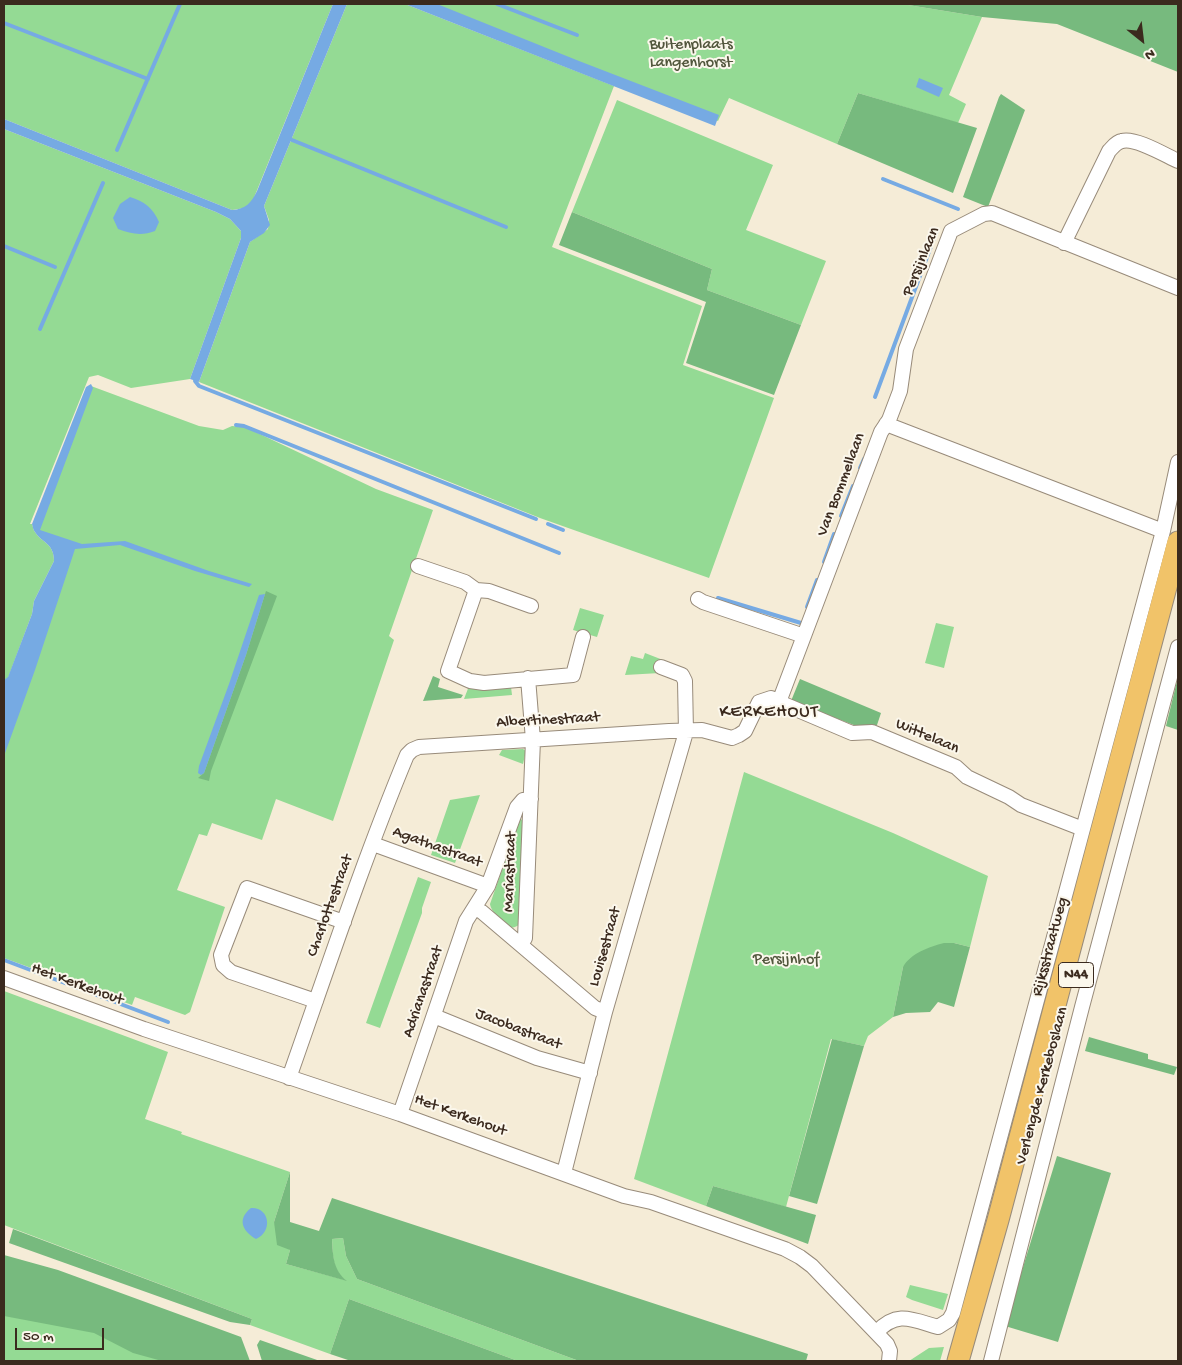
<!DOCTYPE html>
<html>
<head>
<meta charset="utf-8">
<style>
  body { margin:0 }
  #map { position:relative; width:1182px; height:1365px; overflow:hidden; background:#f5ecd7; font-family:"Gochi Hand",sans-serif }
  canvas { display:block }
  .frame { position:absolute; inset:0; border:5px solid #3b2a1e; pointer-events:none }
  .north { position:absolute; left:1117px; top:15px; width:50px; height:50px; -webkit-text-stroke:4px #fbf7ec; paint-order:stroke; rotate:151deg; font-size:14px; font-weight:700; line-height:20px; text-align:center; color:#3b2a1e }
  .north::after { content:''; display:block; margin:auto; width:18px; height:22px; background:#3b2a1e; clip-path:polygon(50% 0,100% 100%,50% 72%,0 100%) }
  .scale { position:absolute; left:15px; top:1328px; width:89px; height:22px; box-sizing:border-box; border:2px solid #3b2a1e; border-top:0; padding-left:6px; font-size:15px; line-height:18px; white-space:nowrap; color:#3b2a1e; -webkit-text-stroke:4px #fbf7ec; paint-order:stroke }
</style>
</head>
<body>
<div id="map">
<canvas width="1182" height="1365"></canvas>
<div class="frame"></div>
<div class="north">N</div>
<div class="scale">50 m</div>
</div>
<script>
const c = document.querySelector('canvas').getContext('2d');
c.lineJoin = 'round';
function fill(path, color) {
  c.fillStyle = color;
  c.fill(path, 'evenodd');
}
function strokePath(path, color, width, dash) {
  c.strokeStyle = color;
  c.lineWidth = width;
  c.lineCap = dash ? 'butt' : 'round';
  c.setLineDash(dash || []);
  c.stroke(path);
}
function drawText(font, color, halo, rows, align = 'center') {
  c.font = font + ' "Gochi Hand",sans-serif';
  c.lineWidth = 4;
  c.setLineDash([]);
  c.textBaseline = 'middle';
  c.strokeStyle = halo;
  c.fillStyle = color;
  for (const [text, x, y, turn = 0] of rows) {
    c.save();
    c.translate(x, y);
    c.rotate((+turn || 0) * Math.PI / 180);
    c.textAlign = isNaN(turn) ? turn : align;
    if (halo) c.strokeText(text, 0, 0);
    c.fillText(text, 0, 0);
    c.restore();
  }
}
const green = new Path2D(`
  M 4,4 L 333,4 L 253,200 L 245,208 L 232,210 L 4,119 Z
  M 347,4 L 405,4 L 614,86 L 552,247 L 702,306 L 683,365 L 774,398 L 709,578 L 540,518 L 199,382 L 250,242 L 268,229 L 269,220 L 264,206 Z
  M 428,4 L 902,4 L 982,17 L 949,95 L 966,104 L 958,123 L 858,93 L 837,144 L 729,98 L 718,121 Z
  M 617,100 L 773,165 L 746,230 L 826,261 L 801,325 L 707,290 L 712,269 L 572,212 Z
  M 4,129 L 216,212 L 230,219 L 241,231 L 241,238 L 190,379 L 131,388 L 98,375 L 89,377 L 30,524 L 32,524 C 33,526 33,530 35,532 C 42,543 54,543 54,561 L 34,601 L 32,614 L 8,678 L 4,680 Z
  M 91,386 L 199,426 L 223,430 L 232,426 L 245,427 L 376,489 L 433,510 L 389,636 L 394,640 L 333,821 L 276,799 L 262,840 L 212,823 L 207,836 L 199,834 L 177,890 L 225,907 L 190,1012 L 185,1015 L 135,997 L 132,1005 L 4,958 L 4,726 L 64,553 L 37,532 Z
  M 580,608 L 604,615 L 597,637 L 573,630 Z
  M 936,623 L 954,627 L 944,668 L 925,663 Z
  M 645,653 L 663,660 L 660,667 L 660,673 L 625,675 L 631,656 L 643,659 Z
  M 469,686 L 479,690 L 511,687 L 512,695 L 464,699 Z
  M 523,749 L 526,751 L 523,764 L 499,755 L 502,750 Z
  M 744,772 L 893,833 L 988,876 L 970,947 L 954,943 L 903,967 L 893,1017 L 868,1036 L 864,1046 L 831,1039 L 786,1207 L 713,1186 L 706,1206 L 634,1179 Z
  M 480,795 L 455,863 L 431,855 L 450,800 Z
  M 520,819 L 528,822 L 519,925 C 515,927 514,928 510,927 C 503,924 491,912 490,904 Z
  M 418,877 L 431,882 L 422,908 L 422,913 L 380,1028 L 366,1023 Z
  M 4,991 L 168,1052 L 145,1119 L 182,1132 L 181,1134 L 290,1172 L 274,1222 L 290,1250 L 286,1264 L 345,1280 C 332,1270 333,1254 332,1239 L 343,1238 L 346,1256 L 357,1279 L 579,1361 L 518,1361 L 349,1299 L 330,1354 L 250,1325 L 252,1319 L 4,1225 Z
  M 4,1260 L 246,1361 L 4,1361 Z
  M 910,1285 L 948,1294 L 943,1310 L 912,1300 L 906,1297 Z
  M 944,1347 L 940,1361 L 909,1361 L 929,1348 Z`);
const forest = new Path2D(`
  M 902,4 L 1178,4 L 1178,72 L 1057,24 L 982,17 Z
  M 858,93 L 977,128 L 953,193 L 837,144 Z
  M 1001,94 L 1025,110 L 988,207 L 963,197 L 999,97 Z
  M 572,212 L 712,269 L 707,290 L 801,325 L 774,395 L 686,363 L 706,302 L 559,245 Z
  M 266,591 L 277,596 L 211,771 L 209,781 L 198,778 L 204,773 L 246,655 Z
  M 433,676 L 440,679 L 438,687 L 463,695 L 461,698 L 423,701 Z
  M 1178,677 L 1178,730 L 1166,726 Z
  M 800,679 L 881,713 L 877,725 L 859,727 L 791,701 Z
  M 944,943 L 954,943 L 970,947 L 954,1007 L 938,1002 L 930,1012 L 906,1013 L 893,1017 L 903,967 C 911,953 929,947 944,943 Z
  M 1089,1037 L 1148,1054 L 1148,1059 L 1177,1067 L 1174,1075 L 1085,1051 Z
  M 832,1039 L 864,1046 L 817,1204 L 789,1196 Z
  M 1057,1156 L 1111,1173 L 1058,1342 L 1005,1326 Z
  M 290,1172 L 290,1222 L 319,1231 L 332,1198 L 808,1354 L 806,1361 L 579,1361 L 357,1279 L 346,1256 L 343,1238 L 332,1239 C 333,1256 333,1270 347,1281 L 286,1264 L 290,1250 L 277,1245 L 274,1222 Z
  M 713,1186 L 816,1215 L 808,1244 L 706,1206 Z
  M 13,1229 L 252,1319 L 250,1325 L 230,1322 L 9,1243 Z
  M 4,1255 L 58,1270 L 241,1337 L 250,1361 L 162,1361 L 133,1353 L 94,1333 L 4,1316 Z
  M 349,1299 L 518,1361 L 351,1361 L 330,1354 Z
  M 260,1340 L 320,1361 L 262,1361 L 257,1345 Z`);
const water = new Path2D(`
  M 333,4 L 347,4 L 264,206 L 270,225 L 264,233 L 250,242 L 199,382 L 190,379 L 241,238 L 241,231 L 230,219 L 216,212 L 4,129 L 4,119 L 232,210 C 246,209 251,203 257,191 Z
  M 405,4 L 437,4 L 579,61 L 719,115 L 715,126 Z
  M 919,78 L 943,88 L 939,97 L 916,87 Z
  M 130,197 C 144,201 153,208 159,222 L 155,231 C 142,236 131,234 118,229 L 113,218 L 120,204 Z
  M 91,384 L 93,388 L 40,530 L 82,544 L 125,541 L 209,571 L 252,584 L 249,587 L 195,571 L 120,545 L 75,549 L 35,670 L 4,756 L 4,680 L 8,677 L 32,614 L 34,601 L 54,561 C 54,543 42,543 35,532 C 33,530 33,527 32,524 L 86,387 Z
  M 265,594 L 246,655 L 204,773 L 201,775 L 198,773 L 199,766 L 229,684 L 259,595 Z
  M 251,1208 C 270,1207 273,1232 256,1239 C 242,1231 237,1219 251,1208 Z`);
const stream = new Path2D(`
  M 497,4 L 577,35
  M 4,23 L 148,79
  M 292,140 L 506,227
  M 117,150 L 180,4
  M 883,179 L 958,209
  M 4,246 L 55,267
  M 40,329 L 103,183
  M 195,381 L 199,386 L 536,519
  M 875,397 L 937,230
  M 236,425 L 244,426 L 559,553
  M 860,468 L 864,459
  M 841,516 L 853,486
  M 548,524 L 563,530
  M 824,562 L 834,534
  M 718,598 L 801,623
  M 807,607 L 817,580
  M 4,960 L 168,1022`);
const minor = new Path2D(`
  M 1064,243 L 1109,151 C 1113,147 1116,142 1122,141 C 1135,137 1165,155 1178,161
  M 886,424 L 1163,531
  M 418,566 L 465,582 L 476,590 L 489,591 L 531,606
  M 476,590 L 448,671 L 470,681 L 484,683 L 573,675 L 583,637
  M 698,599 L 703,602 L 804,636
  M 779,702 L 852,733 L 872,732 L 956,767 L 967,777 L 1009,797 L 1021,805 L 1083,829
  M 373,844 L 488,886
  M 475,908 L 482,912 L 595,1008 L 605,1012
  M 521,945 L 525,938 L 533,740 L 528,678
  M 4,978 L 144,1029 L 400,1114 L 624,1196 L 651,1202 L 785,1249 L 800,1257 L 812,1266 L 887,1344 L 890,1351 L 889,1361
  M 316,1001 L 231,972 L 223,965 L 221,955 L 247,888 L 344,922
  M 434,1016 L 537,1058 L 590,1073
  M 289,1078 C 327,970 363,861 407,755 L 412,750 L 419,747 L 669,731 L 702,730 L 732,738 L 739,735 L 745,731 L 759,702 L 771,698 L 779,702 L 881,432 L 889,420 L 900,391 L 906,349 L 951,231 L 984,214 L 992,213 L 1178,288
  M 400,1114 L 466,921 L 488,886 L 517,807 L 523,800 L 531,799
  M 564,1173 L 605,1012 L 686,732 L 685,681 L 682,675 L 661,667
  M 877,1332 C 897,1310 913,1320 938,1327 L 949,1320 L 953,1313 L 1163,531 L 1178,462
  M 991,1361 L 1082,1007 L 1178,647`);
const primary = new Path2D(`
  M 958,1361 L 998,1220 L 1178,542`);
const shields = [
  [1076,975,35]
];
const shieldNames = [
  ["N44",1076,975]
];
const parkNames = [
  ["Buitenplaats",691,46],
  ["Langenhorst",691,64],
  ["Persijnhof",786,961]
];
const streetNames = [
  ["Persijnlaan",922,262,-67],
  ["Van Bommellaan",842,485,-69],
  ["Albertinestraat",548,721,-3],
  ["Wittelaan",927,737,23],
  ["Agathastraat",437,848,20],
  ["Mariastraat",511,872,-88],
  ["Charlottestraat",331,906,-70],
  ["Louisestraat",606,947,-74],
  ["Rijksstraatweg",1051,947,-75],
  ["Het Kerkehout",77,985,20],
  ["Adrianastraat",424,992,-71],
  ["Jacobastraat",518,1030,21],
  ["Verlengde Kerkeboslaan",1043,1086,-75],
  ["Het Kerkehout",460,1116,20]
];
const neighbourhoodNames = [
  ["KERKEHOUT",769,713]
];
fill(green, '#94da94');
fill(forest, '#77ba7e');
fill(water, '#76aae3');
strokePath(stream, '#76aae3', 4);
strokePath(minor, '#988b7a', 16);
strokePath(primary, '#988b7a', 23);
strokePath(minor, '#fff', 14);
strokePath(primary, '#f1c369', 21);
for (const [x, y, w] of shields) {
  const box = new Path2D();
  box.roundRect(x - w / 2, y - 12.5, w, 25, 4);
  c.fillStyle = '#fbf7ec';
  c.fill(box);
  strokePath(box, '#3b2a1e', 1);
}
drawText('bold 15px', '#3b2a1e', null, shieldNames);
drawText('16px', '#51563c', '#fbf7ec', parkNames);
drawText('16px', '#3b2a1e', '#fbf7ec', streetNames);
c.letterSpacing = '1px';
drawText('18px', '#3b2a1e', '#fbf7ec', neighbourhoodNames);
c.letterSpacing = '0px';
</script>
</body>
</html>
